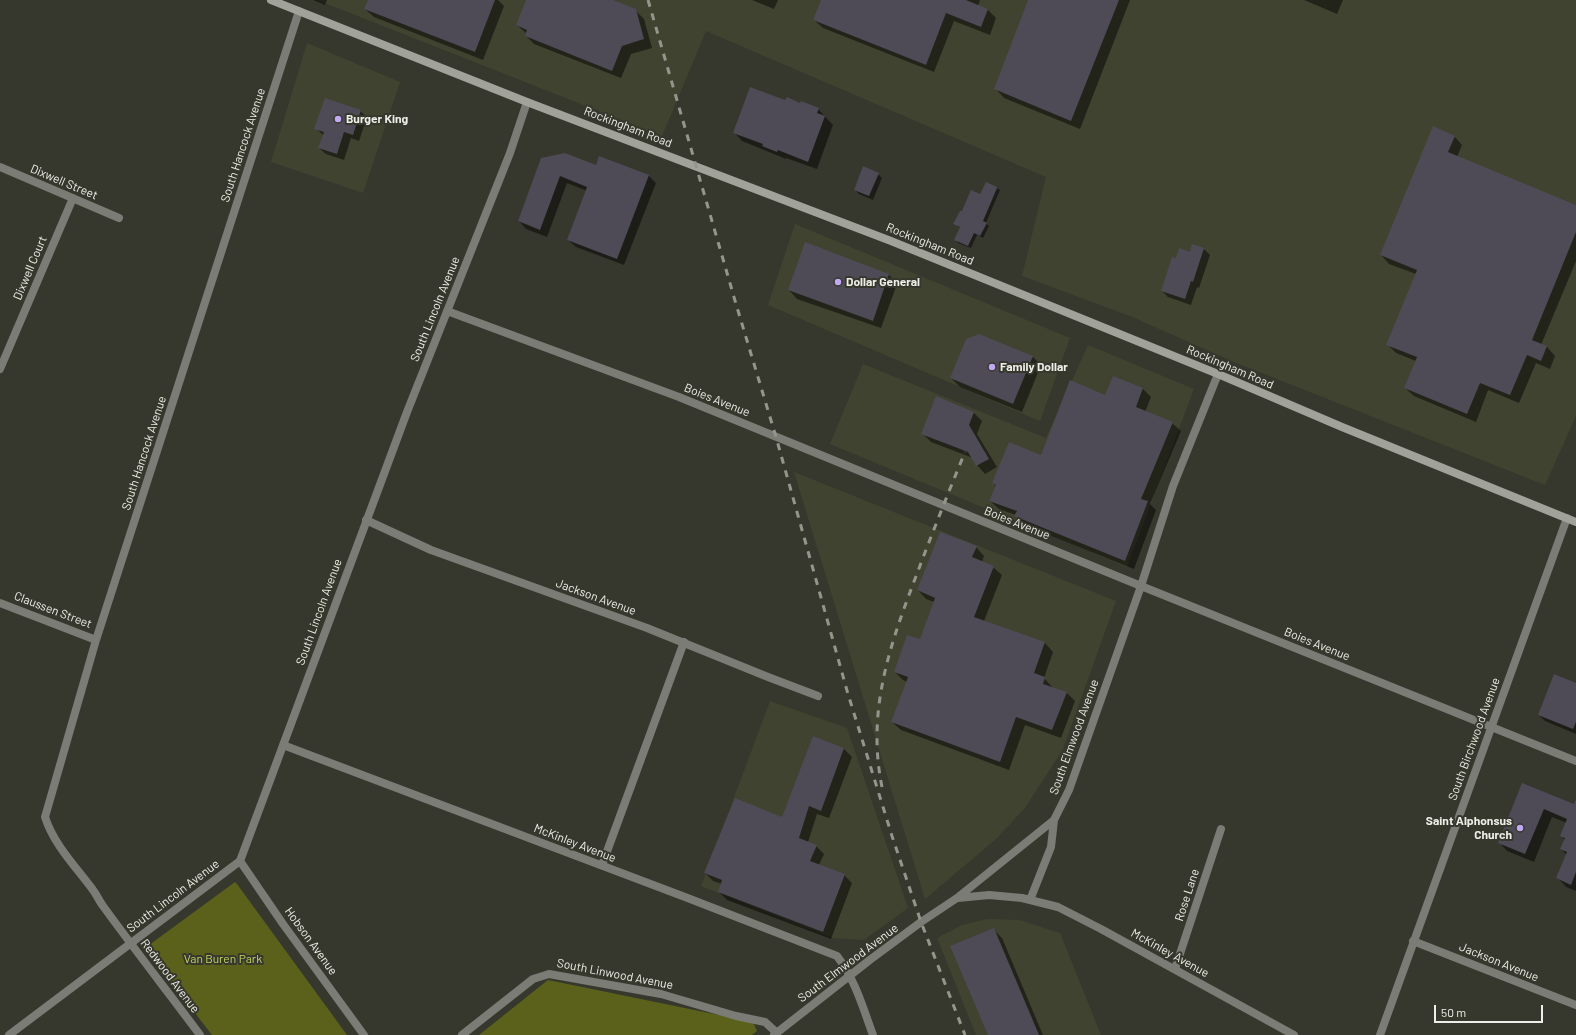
<!DOCTYPE html>
<html>
<head>
<meta charset="utf-8">
<style>
  body { margin:0 }
  #map { position:relative; width:1576px; height:1035px; overflow:hidden; background:#37382d; font-family:Barlow,sans-serif }
  canvas { display:block }
  .scale { position:absolute; left:1434px; top:1005px; width:109px; height:18px; box-sizing:border-box; border:2px solid #edeee7; border-top:0; padding-left:5px; font-size:12px; line-height:14px; white-space:nowrap; color:#edeee7; -webkit-text-stroke:3px #37382d; paint-order:stroke }
</style>
</head>
<body>
<div id="map">
<canvas width="1576" height="1035"></canvas>
<div class="scale">50 m</div>
</div>
<script>
const c = document.querySelector('canvas').getContext('2d');
c.lineJoin = 'round';
function fill(path, color) {
  c.fillStyle = color;
  c.fill(path, 'evenodd');
}
function strokePath(path, color, width, dash) {
  c.strokeStyle = color;
  c.lineWidth = width;
  c.lineCap = dash ? 'butt' : 'round';
  c.setLineDash(dash || []);
  c.stroke(path);
}
function drawText(font, color, halo, rows, align = 'center') {
  c.font = font + ' Barlow,sans-serif';
  c.lineWidth = 4;
  c.setLineDash([]);
  c.textBaseline = 'middle';
  c.strokeStyle = halo;
  c.fillStyle = color;
  for (const [text, x, y, turn = 0] of rows) {
    c.save();
    c.translate(x, y);
    c.rotate((+turn || 0) * Math.PI / 180);
    c.textAlign = isNaN(turn) ? turn : align;
    if (halo) c.strokeText(text, 0, 0);
    c.fillText(text, 0, 0);
    c.restore();
  }
}
const built = new Path2D(`
  M 317,0 L 1576,0 L 1576,416 L 1545,485 L 1234,362 L 1130,316 L 1022,276 L 1046,177 L 706,31 L 662,136 Z
  M 307,43 L 400,82 L 363,193 L 271,162 Z
  M 795,224 L 1070,338 L 1040,421 L 768,305 Z
  M 1088,345 L 1194,389 L 1127,567 L 830,444 L 863,364 L 1046,438 Z
  M 794,472 L 1116,601 L 1063,749 L 1025,808 L 996,839 L 925,899 Z
  M 770,701 L 847,728 L 908,908 L 864,940 L 833,938 L 701,886 Z
  M 988,919 L 1019,920 L 1060,933 L 1101,1035 L 976,1035 L 937,938 L 962,925 Z`);
const green = new Path2D(`
  M 235,882 L 237,884 L 347,1035 L 212,1035 L 145,948 Z
  M 548,980 L 753,1022 L 757,1031 L 752,1035 L 479,1035 Z`);
const shadow = new Path2D(`
  M 313,0 L 327,0 L 325,5 Z
  M 369,0 L 498,0 L 504,6 L 483,60 L 374,17 L 365,9 Z
  M 527,0 L 610,0 L 635,10 L 644,19 L 652,48 L 631,54 L 621,78 L 534,44 L 526,36 L 527,34 L 517,25 Z
  M 752,0 L 778,0 L 774,9 Z
  M 822,0 L 980,0 L 978,6 L 988,10 L 996,18 L 990,35 L 954,21 L 934,72 L 823,28 L 814,20 Z
  M 1029,0 L 1130,0 L 1080,129 L 1004,98 L 996,89 Z
  M 1304,0 L 1343,0 L 1337,14 Z
  M 786,102 L 818,109 L 833,125 L 817,169 L 786,158 L 786,159 L 742,141 L 734,132 Z
  M 360,111 L 367,117 L 359,141 L 351,138 L 344,160 L 326,154 L 319,148 L 323,135 L 316,128 Z
  M 1454,136 L 1462,145 L 1457,157 L 1576,206 L 1576,261 L 1541,345 L 1547,347 L 1555,356 L 1550,369 L 1536,363 L 1519,403 L 1488,390 L 1476,422 L 1414,396 L 1405,388 L 1416,361 L 1396,353 L 1387,344 L 1416,274 L 1389,264 L 1381,255 Z
  M 542,159 L 648,175 L 656,183 L 624,265 L 576,247 L 568,240 L 587,191 L 567,183 L 547,237 L 526,229 L 519,221 Z
  M 878,174 L 882,178 L 873,200 L 859,194 L 855,190 Z
  M 997,188 L 1000,190 L 986,223 L 989,226 L 983,238 L 977,235 L 971,248 L 958,243 L 956,240 L 961,228 L 955,224 L 962,213 Z
  M 805,244 L 889,275 L 897,284 L 881,328 L 797,299 L 789,290 Z
  M 1204,249 L 1210,255 L 1199,288 L 1197,287 L 1191,305 L 1168,297 L 1162,291 L 1176,259 Z
  M 1033,357 L 1041,365 L 1022,412 L 960,387 L 951,378 Z
  M 1114,377 L 1143,389 L 1151,397 L 1145,412 L 1172,423 L 1181,431 L 1150,504 L 1156,510 L 1134,569 L 1024,525 L 1016,515 L 999,509 L 990,501 L 996,486 L 993,483 L 1041,456 L 1106,397 Z
  M 936,398 L 974,413 L 982,421 L 977,434 L 997,467 L 985,474 L 977,465 L 973,458 L 931,442 L 923,434 Z
  M 976,547 L 984,556 L 982,562 L 993,567 L 1002,575 L 984,621 L 1045,643 L 1053,652 L 1044,678 L 1053,688 L 1067,693 L 1075,701 L 1061,738 L 1025,725 L 1009,770 L 901,730 L 892,722 L 907,682 L 903,680 L 895,672 L 921,640 L 934,602 L 926,599 L 918,590 Z
  M 1576,684 L 1576,734 L 1545,721 L 1539,715 Z
  M 814,738 L 844,749 L 852,757 L 829,818 L 817,814 L 808,842 L 816,846 L 824,854 L 819,865 L 844,875 L 852,883 L 831,939 L 727,900 L 719,892 L 722,884 L 713,881 L 705,873 L 783,818 Z
  M 1523,784 L 1576,806 L 1576,891 L 1566,887 L 1558,878 L 1567,855 L 1561,849 L 1565,840 L 1562,836 L 1567,823 L 1552,817 L 1534,862 L 1507,851 L 1499,842 Z
  M 993,929 L 1002,938 L 1043,1035 L 989,1035 Z`);
const building = new Path2D(`
  M 368,0 L 495,0 L 475,52 L 364,9 Z
  M 526,0 L 613,0 L 636,9 L 644,39 L 622,46 L 612,71 L 525,36 L 527,30 L 516,25 Z
  M 821,0 L 966,0 L 988,9 L 981,27 L 946,13 L 926,65 L 813,20 Z
  M 1028,0 L 1119,0 L 1071,121 L 994,89 Z
  M 750,87 L 785,100 L 787,97 L 800,103 L 801,101 L 819,108 L 817,113 L 825,116 L 808,162 L 778,150 L 777,152 L 762,146 L 763,144 L 733,133 Z
  M 325,98 L 361,110 L 353,135 L 344,132 L 337,154 L 318,148 L 324,132 L 314,129 Z
  M 1433,126 L 1455,136 L 1448,152 L 1576,205 L 1576,232 L 1532,340 L 1547,346 L 1541,361 L 1527,355 L 1510,395 L 1480,383 L 1467,414 L 1404,388 L 1417,357 L 1386,345 L 1417,270 L 1380,255 Z
  M 565,153 L 596,165 L 599,156 L 649,175 L 617,259 L 567,240 L 587,187 L 560,176 L 540,230 L 518,221 L 541,158 Z
  M 863,166 L 879,173 L 869,196 L 854,190 Z
  M 986,182 L 997,187 L 997,188 L 983,221 L 987,223 L 980,236 L 974,233 L 968,246 L 954,240 L 960,227 L 953,224 L 960,211 L 962,211 L 971,190 L 980,194 Z
  M 805,242 L 889,274 L 873,321 L 788,290 Z
  M 1192,244 L 1204,248 L 1193,282 L 1191,281 L 1185,299 L 1161,291 L 1172,257 L 1176,258 L 1179,248 L 1190,252 Z
  M 979,334 L 1033,356 L 1013,404 L 950,378 L 966,339 Z
  M 1113,376 L 1143,388 L 1136,407 L 1173,422 L 1141,499 L 1148,501 L 1125,561 L 1014,516 L 1017,511 L 989,501 L 996,485 L 992,483 L 1009,442 L 1041,455 L 1070,380 L 1105,395 Z
  M 936,396 L 974,412 L 969,425 L 989,459 L 976,466 L 968,452 L 921,434 Z
  M 940,532 L 977,546 L 972,557 L 994,566 L 974,617 L 1045,642 L 1034,673 L 1045,677 L 1043,684 L 1067,692 L 1052,730 L 1016,717 L 1000,762 L 891,722 L 908,677 L 894,672 L 907,635 L 920,639 L 935,598 L 917,590 Z
  M 1554,674 L 1576,683 L 1576,722 L 1573,729 L 1538,715 Z
  M 813,736 L 844,748 L 821,811 L 809,806 L 799,838 L 817,845 L 810,861 L 845,874 L 823,932 L 718,892 L 722,880 L 704,873 L 735,798 L 782,817 Z
  M 1522,783 L 1574,804 L 1576,799 L 1576,872 L 1571,885 L 1556,878 L 1567,852 L 1560,849 L 1565,838 L 1560,836 L 1567,819 L 1544,809 L 1525,854 L 1498,843 Z
  M 994,928 L 1039,1035 L 988,1035 L 950,946 Z`);
const street = new Path2D(`
  M 0,167 L 119,218
  M 447,311 L 679,397 L 1141,586 L 1576,761
  M 0,369 L 73,198
  M 366,520 L 431,550 L 647,628 L 768,677 L 818,696
  M 0,603 L 96,640
  M 283,745 L 685,897 L 837,956 C 855,979 863,1008 873,1035
  M 240,861 L 283,924 L 364,1035
  M 602,865 L 684,642
  M 958,898 L 989,895 L 1022,898 L 1058,907 L 1101,929 L 1294,1035
  M 1030,900 L 1051,847 L 1054,820
  M 1413,941 L 1576,1005
  M 1175,969 L 1221,829
  M 9,1035 L 240,861 L 407,412 L 510,153 L 527,102
  M 200,1035 C 168,992 135,950 103,906 C 99,901 97,895 93,890 C 76,867 54,845 45,817 L 96,640 L 299,11
  M 462,1035 L 533,979 L 549,974 L 661,994 L 736,1016 L 765,1022 L 777,1033
  M 774,1035 L 871,959 L 921,922 L 957,898 L 1054,820 L 1069,790 L 1141,586 L 1173,486 L 1218,374
  M 1380,1035 L 1567,518`);
const secondary = new Path2D(`
  M 271,0 L 527,102 L 891,241 L 1218,374 L 1342,427 L 1576,522`);
const rail = new Path2D(`
  M 648,0 L 736,304 L 776,437 L 848,694 L 892,836 L 921,922 L 965,1035
  M 882,787 C 866,709 891,642 918,571 C 933,531 949,491 965,452`);
const markers = [
  [338,119,4,"#c1a8f3"],
  [838,282,4,"#c1a8f3"],
  [992,367,4,"#c1a8f3"],
  [1520,828,4,"#c1a8f3"]
];
const poiNames = [
  ["Burger King",346,119],
  ["Dollar General",846,282],
  ["Family Dollar",1000,367],
  ["Saint Alphonsus",1512,821,"right"],
  ["Church",1512,835,"right"]
];
const streetNames = [
  ["Rockingham Road",628,127,21],
  ["South Hancock Avenue",243,145,-72],
  ["Dixwell Street",64,182,23],
  ["Rockingham Road",930,244,22],
  ["Dixwell Court",30,268,-67],
  ["South Lincoln Avenue",435,309,-68],
  ["Rockingham Road",1230,367,23],
  ["Boies Avenue",717,400,22],
  ["South Hancock Avenue",144,453,-72],
  ["Boies Avenue",1017,523,22],
  ["Jackson Avenue",596,597,20],
  ["Claussen Street",53,610,21],
  ["South Lincoln Avenue",319,612,-70],
  ["Boies Avenue",1317,644,22],
  ["South Elmwood Avenue",1074,737,-70],
  ["South Birchwood Avenue",1474,739,-70],
  ["McKinley Avenue",575,843,21],
  ["Rose Lane",1187,895,-72],
  ["South Lincoln Avenue",173,896,-37],
  ["Hobson Avenue",311,941,54],
  ["McKinley Avenue",1170,953,29],
  ["Jackson Avenue",1499,962,22],
  ["South Elmwood Avenue",848,963,-37],
  ["South Linwood Avenue",615,974,11],
  ["Redwood Avenue",170,976,53]
];
const parkNames = [
  ["Van Buren Park",223,959]
];
fill(built, '#404330');
fill(green, '#5b611b');
fill(shadow, '#0007');
fill(building, '#4e4a56');
strokePath(street, '#7b7c76', 8);
strokePath(secondary, '#a1a299', 8);
strokePath(rail, '#94958c', 3, [7, 7]);
for (const [x, y, r, color] of markers) {
  const dot = new Path2D();
  dot.arc(x, y, r, 0, 2 * Math.PI);
  c.fillStyle = color;
  c.fill(dot);
  strokePath(dot, '#37382d', 1.5);
}
drawText('bold 12px', '#edeee7', '#37382d', poiNames, 'left');
drawText('12px', '#edeee7', '#37382d', streetNames);
drawText('12px', '#c7d264', '#37382d', parkNames);
</script>
</body>
</html>
